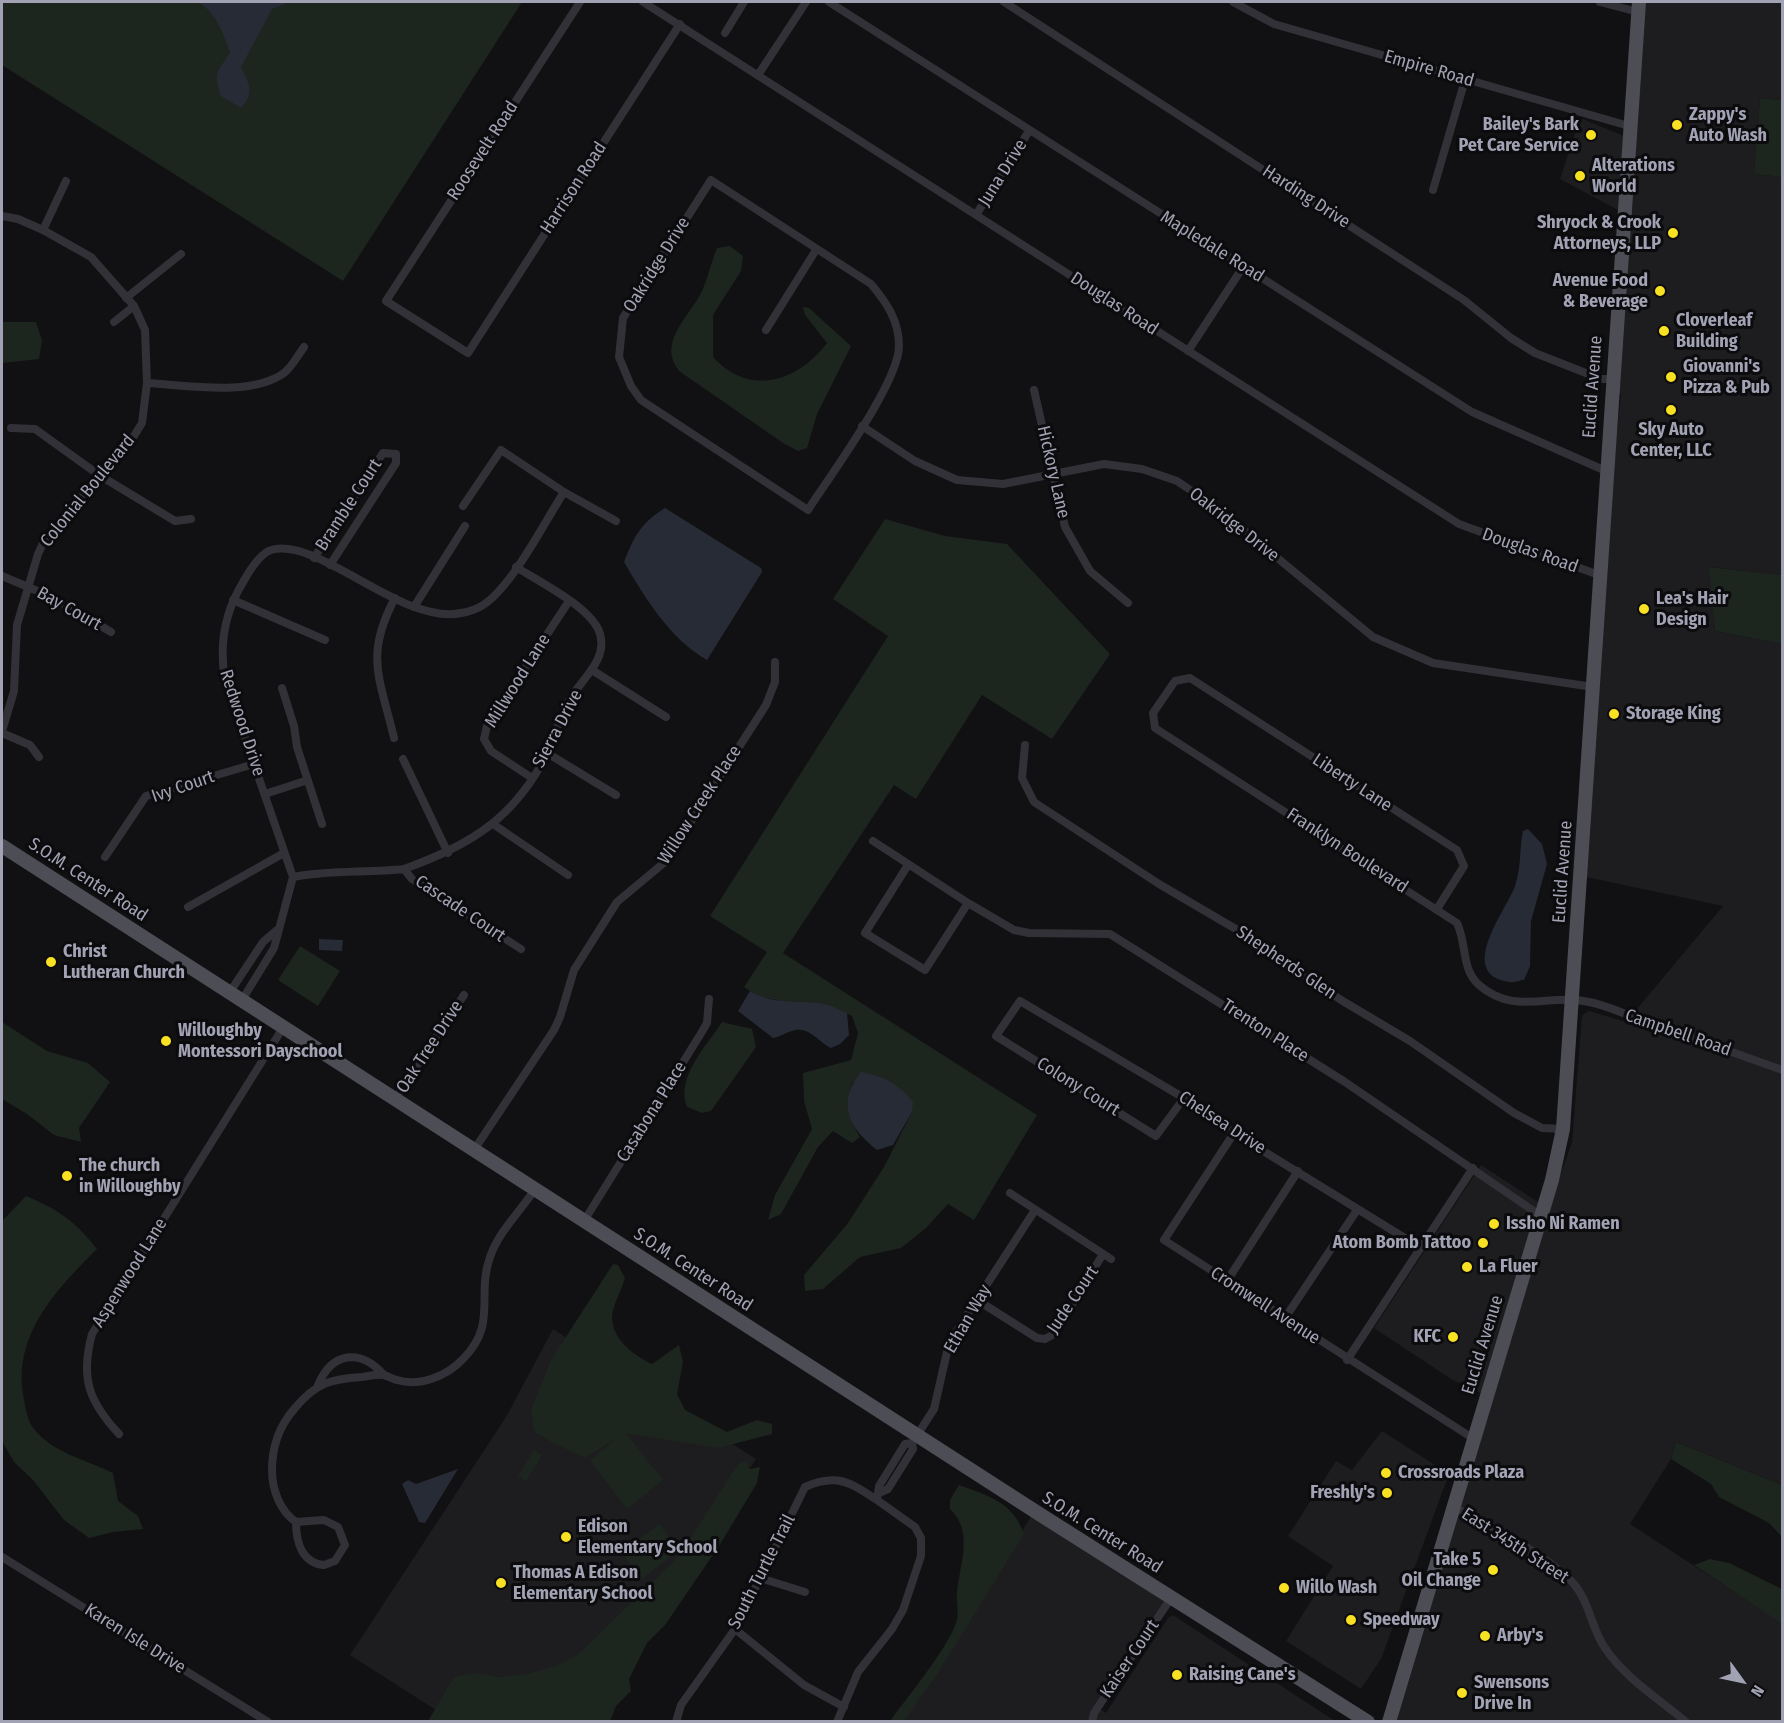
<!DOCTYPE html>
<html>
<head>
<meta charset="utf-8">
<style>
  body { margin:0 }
  #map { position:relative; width:1784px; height:1723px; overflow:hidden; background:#111012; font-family:"Fira Sans Condensed",sans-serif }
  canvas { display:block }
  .frame { position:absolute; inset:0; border:3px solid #a1a2b3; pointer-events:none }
  .north { position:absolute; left:1712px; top:1651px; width:60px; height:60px; -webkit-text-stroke:4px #0c0b0d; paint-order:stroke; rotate:123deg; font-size:16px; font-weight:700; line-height:24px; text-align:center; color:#a1a2b3 }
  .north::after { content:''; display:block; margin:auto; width:21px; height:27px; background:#a1a2b3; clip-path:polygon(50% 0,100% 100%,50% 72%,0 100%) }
</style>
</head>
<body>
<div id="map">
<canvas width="1784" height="1723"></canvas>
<div class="frame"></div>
<div class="north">N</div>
</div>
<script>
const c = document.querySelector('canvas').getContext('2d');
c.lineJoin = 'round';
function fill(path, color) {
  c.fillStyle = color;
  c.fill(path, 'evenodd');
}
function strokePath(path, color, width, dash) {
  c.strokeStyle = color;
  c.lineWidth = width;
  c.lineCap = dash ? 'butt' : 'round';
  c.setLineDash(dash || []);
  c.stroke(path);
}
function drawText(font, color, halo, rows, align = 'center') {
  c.font = font + ' "Fira Sans Condensed",sans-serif';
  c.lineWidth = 6;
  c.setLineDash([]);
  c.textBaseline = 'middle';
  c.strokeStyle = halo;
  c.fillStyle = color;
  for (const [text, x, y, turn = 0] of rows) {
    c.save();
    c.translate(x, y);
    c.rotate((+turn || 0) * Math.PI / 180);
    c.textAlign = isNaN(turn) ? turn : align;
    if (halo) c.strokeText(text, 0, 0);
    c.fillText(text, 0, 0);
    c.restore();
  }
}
const built = new Path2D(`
  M 1640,2 L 1782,2 L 1782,100 L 1760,98 L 1754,174 L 1782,177 L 1782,575 L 1710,567 L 1715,631 L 1782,644 L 1782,1485 L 1676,1442 L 1671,1459 L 1630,1524 L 1782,1623 L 1782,1721 L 1392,1722 L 1554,1191 L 1572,1143 L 1582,1015 L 1589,1011 L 1626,1022 L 1723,906 L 1586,877 L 1606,534 L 1621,394 L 1614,392 Z
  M 1580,118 L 1624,136 L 1620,211 L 1560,179 Z
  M 1481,1165 L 1541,1204 L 1483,1394 L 1451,1379 L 1374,1328 Z
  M 553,1329 L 756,1459 L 584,1721 L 453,1721 L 350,1655 L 506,1417 Z
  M 1382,1431 L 1449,1474 L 1381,1659 L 1361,1689 L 1286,1641 L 1333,1566 L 1288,1536 L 1336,1461 L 1352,1470 Z
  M 1032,1515 L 1166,1599 L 1096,1706 L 1106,1713 L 1168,1618 L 1173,1615 L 1335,1721 L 902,1722 Z`);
const green = new Path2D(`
  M 2,2 L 522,2 L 343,281 L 2,65 Z
  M 1760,98 L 1782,100 L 1782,177 L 1754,174 Z
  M 730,246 L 743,256 L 741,271 L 713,315 L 713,357 C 750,397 797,382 827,343 L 805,315 L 803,307 L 809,308 L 851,346 L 817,414 L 807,448 L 798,451 L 783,443 L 679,371 C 657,343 688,318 701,293 C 708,279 711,262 717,248 Z
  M 2,322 L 36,322 L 42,340 L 39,359 L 2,363 Z
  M 885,519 L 945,536 L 1007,544 L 1110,654 L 1052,739 L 982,695 L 916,799 L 894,785 L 783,953 L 1037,1115 L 974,1220 L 948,1204 L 926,1228 L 901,1248 L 860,1257 L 823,1289 L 805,1291 L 804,1275 L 848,1223 L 884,1167 L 912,1112 L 853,1082 C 844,1107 847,1114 860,1137 L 852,1143 L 833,1131 L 818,1147 L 781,1214 L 768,1220 L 775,1195 L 812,1129 L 804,1101 L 803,1073 L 851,1060 L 858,1033 L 852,1016 L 829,1005 L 786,1002 L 758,996 L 744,987 L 767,952 L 710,916 L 888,636 L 833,599 Z
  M 1709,567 L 1782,575 L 1782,644 L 1715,631 Z
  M 300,946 L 340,971 L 318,1006 L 278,980 Z
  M 2,1022 L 47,1051 L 88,1063 L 110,1082 L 79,1128 L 81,1142 L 54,1135 L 27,1114 L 2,1099 Z
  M 722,1022 L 752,1029 L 756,1047 L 711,1111 L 702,1113 L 687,1107 C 675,1078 707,1045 722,1022 Z
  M 26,1196 C 58,1209 76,1222 97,1249 C 57,1289 14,1333 23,1394 C 25,1405 27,1421 34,1429 C 53,1453 87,1460 113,1473 L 118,1501 L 138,1516 L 143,1529 L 113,1532 L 89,1538 L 64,1520 L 33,1480 L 14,1462 L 2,1441 L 2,1221 Z
  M 613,1264 L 618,1265 L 625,1278 C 622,1289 616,1299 613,1310 C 607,1335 632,1355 652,1364 L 679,1345 L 683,1362 L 677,1394 L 685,1410 L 727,1432 L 757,1420 L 772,1424 L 772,1434 L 718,1448 L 626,1433 L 663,1480 L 627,1509 L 590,1460 L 619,1437 L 585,1458 L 553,1443 L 534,1431 L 531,1410 L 551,1360 Z
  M 1676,1442 L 1782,1485 L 1782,1537 L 1769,1523 L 1719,1497 L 1711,1484 L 1671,1459 Z
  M 534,1450 L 542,1455 L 526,1481 L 518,1476 Z
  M 747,1460 L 749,1469 L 760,1467 L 757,1483 L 719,1546 L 665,1625 L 647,1643 L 629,1679 L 631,1691 L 616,1706 L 610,1721 L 428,1721 L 454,1677 L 476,1673 L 497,1677 L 528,1674 L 558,1665 L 580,1653 L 680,1555 L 738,1464 Z
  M 959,1485 C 989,1496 1013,1502 1024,1534 L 938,1673 L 904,1721 L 890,1721 C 906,1699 951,1644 957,1620 C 959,1612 956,1601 957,1592 C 960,1563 974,1532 950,1509 L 950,1500 Z
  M 659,1524 L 679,1550 L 642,1579 L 622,1553 Z
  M 1710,1559 L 1729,1563 L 1782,1589 L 1782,1624 L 1694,1565 Z`);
const water = new Path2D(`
  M 197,2 L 290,2 L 272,9 L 241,67 C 249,83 255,93 241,108 L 221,96 C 212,70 219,72 230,52 C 222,32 216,11 197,2 Z
  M 665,508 L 761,568 L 762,572 L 707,660 C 670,639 645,598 624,562 C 634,536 641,523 665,508 Z
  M 1528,829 L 1542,844 L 1547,864 L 1531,921 L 1530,966 L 1524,980 C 1520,980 1516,983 1509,982 C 1455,974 1507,909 1515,886 C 1522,865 1519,848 1523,831 Z
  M 319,939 L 343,940 L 342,951 L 319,950 Z
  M 750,991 C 775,1006 803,999 829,1005 C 835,1007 841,1011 847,1013 L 849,1035 L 840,1044 L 831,1048 C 818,1042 809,1025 792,1031 C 785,1033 780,1037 773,1038 L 738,1011 Z
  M 861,1072 C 883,1076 899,1084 913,1102 L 912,1112 L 893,1145 L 877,1150 C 848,1127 836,1103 861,1072 Z
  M 458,1469 L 425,1523 L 419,1522 L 402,1484 L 408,1480 L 416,1484 Z`);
const street = new Path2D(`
  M 580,2 L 386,301 L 468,353 L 680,24
  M 643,2 L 1459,524 L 1599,575
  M 829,2 L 1472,412 L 1606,471
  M 1004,2 L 1464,300 L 1511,338 L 1535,353 L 1601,379 L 1612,379
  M 1233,2 L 1274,24 L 1629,126
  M 1600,2 L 1638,12
  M 725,33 L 744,2
  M 758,75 L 806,2
  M 711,180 L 871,284 C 887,303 899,321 899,346 C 899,382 830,476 808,510 L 641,400 L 631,386 L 619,357 L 623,318 Z
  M 1433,190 L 1465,80
  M 976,215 L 1029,131
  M 2,216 L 18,219 L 43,230 L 91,257 L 134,306 L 145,330 L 147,383 L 142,423 L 134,436 L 58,524 L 45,539 L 38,554 L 17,625 L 14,691 L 2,731
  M 43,230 L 66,181
  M 126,298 L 181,254
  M 114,322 L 134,306
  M 766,330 L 816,250
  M 1188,351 L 1243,267
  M 147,383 C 187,385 251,397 284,373 C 292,367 298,355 304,347
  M 1034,390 L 1065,527 L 1090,571 L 1128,603
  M 862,426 L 915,461 L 957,480 L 1003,484 L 1104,464 L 1142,469 L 1177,481 L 1217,508 L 1373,637 L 1433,663 L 1593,687
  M 11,428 L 35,429 L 99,475 L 175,521 L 191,519
  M 463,506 L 501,450 L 564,492 L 616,521
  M 314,558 L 383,453 L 396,454 L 396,463 L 330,565
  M 2,576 L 54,598 L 111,632
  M 233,600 L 325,640
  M 414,607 L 465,526
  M 592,670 L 666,717
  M 282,688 L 294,726 L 297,747 L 322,824
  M 2,733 L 30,745 L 39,757
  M 394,738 C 380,678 364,656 395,598
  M 1025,745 L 1022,778 L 1034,802 L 1159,884 L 1246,935 L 1341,1000 L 1410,1041 L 1514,1113 L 1542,1128 L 1563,1129
  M 547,753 L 616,795
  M 403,759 L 448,853
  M 532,778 L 491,751 L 484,739 L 487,726 L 569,601
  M 265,794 L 308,780
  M 493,824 L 568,875
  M 873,841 L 968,903 L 925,970 L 865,933 L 908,865
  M 105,857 L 146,796 L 254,764
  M 404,869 C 471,845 515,818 548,752 C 555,735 560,717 569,701 C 580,680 608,661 600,634 C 593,608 538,581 516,567
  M 293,877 C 329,870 367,873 404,869 L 412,879 L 521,949
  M 968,903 L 1014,930 L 1029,933 L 1110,934 L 1345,1082 L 1541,1216
  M 188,907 L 284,853
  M 1437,909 L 1464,866 L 1457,850 L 1190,678 L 1175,681 L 1153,713 L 1155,728 L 1457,923 C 1467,944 1461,969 1479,985 C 1515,1016 1549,993 1589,1002 C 1609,1006 1629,1016 1649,1023 C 1694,1039 1738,1054 1782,1070
  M 230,992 L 263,942 L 277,930
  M 242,1000 L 274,948 L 293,877 L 225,680 C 219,645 224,614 242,584 C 248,573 259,554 271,550 C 318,536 403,626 461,613 C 469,612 480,608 486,603 C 515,581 544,523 564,492
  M 1184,1098 L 1156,1136 L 996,1036 L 1020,1001 L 1184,1098 L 1234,1133 L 1421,1248
  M 395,1099 L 464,995
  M 1234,1133 L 1164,1240 L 1474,1439
  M 474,1150 L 554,1030 L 560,1017 L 574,970 L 617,902 L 665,862 L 766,705 L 775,682 L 775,662
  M 1010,1193 L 1111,1259
  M 584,1221 L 700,1035 L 707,1023 L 709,999
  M 1227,1281 L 1298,1171
  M 977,1300 L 1037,1338 L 1045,1339 L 1054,1334 L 1103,1254
  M 1285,1318 L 1357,1210
  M 1347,1360 L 1473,1168
  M 318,1385 C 332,1352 360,1348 384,1375
  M 119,1434 C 89,1402 80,1378 92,1334 L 284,1026
  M 879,1493 L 888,1489 L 913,1449 L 912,1443
  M 1454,1507 C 1486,1522 1550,1558 1573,1583 C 1590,1602 1591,1628 1605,1648 C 1625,1678 1659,1699 1686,1722
  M 296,1522 C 296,1542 302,1563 324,1565 L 335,1561 L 345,1545 L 338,1527 L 324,1520 L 296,1522 C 280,1511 272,1490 272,1470 C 272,1446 279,1426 295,1408 C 316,1383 330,1379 362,1377 C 369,1376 377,1374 384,1375 C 388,1376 392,1379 397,1380 C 420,1387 447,1376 463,1359 C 498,1324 476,1296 490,1257 C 499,1231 520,1212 535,1189
  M 2,1557 L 268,1722
  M 760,1578 L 805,1592
  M 735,1629 L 804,1685 L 844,1707
  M 676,1722 L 681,1705 L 735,1629 L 805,1487 C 836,1473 850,1482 877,1500
  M 837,1722 L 858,1672 L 892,1629 L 903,1610 L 921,1556 L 921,1538 L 915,1527 L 877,1500 L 879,1486 L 905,1444 L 912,1443 L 934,1409 L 947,1352 L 956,1332 L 1035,1210
  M 1092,1722 L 1094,1713 L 1171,1598`);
const primary = new Path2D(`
  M 2,846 L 1044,1517 L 1368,1722
  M 1389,1722 L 1552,1180 L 1563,1129 L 1639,2`);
const markers = [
  [1677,125,6,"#f8e122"],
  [1591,135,6,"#f8e122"],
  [1580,176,6,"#f8e122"],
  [1673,233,6,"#f8e122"],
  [1660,291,6,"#f8e122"],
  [1664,331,6,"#f8e122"],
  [1671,377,6,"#f8e122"],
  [1671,410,6,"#f8e122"],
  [1644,609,6,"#f8e122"],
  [1614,714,6,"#f8e122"],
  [51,962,6,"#f8e122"],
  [166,1041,6,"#f8e122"],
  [67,1176,6,"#f8e122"],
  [1494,1224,6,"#f8e122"],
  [1483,1243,6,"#f8e122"],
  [1467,1267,6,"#f8e122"],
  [1453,1337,6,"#f8e122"],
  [1386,1473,6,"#f8e122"],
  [1387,1493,6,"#f8e122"],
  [566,1537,6,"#f8e122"],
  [1493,1570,6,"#f8e122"],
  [501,1583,6,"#f8e122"],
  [1284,1588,6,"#f8e122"],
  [1351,1620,6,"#f8e122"],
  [1485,1636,6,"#f8e122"],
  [1177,1675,6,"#f8e122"],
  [1462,1693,6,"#f8e122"]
];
const streetNames = [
  ["Empire Road",1429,69,16],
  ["Roosevelt Road",483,151,-57],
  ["Juna Drive",1003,173,-58],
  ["Harrison Road",574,188,-57],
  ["Harding Drive",1306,197,33],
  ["Mapledale Road",1212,247,32],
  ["Oakridge Drive",657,265,-58],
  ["Douglas Road",1114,304,33],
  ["Euclid Avenue",1593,387,-86],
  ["Hickory Lane",1053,472,77],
  ["Colonial Boulevard",88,491,-51],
  ["Bramble Court",349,505,-57],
  ["Oakridge Drive",1234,525,38],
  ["Douglas Road",1530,551,20],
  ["Bay Court",69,609,29],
  ["Millwood Lane",518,681,-58],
  ["Redwood Drive",242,723,72],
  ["Sierra Drive",558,729,-62],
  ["Liberty Lane",1352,783,33],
  ["Ivy Court",183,787,-19],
  ["Willow Creek Place",700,805,-57],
  ["Franklyn Boulevard",1347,851,33],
  ["Euclid Avenue",1563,872,-86],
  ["S.O.M. Center Road",88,880,33],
  ["Cascade Court",460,909,34],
  ["Shepherds Glen",1286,963,34],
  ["Trenton Place",1265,1031,33],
  ["Campbell Road",1678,1033,19],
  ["Oak Tree Drive",430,1047,-57],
  ["Colony Court",1078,1087,32],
  ["Casabona Place",652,1112,-58],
  ["Chelsea Drive",1222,1123,33],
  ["S.O.M. Center Road",693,1270,33],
  ["Aspenwood Lane",130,1273,-58],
  ["Jude Court",1073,1300,-56],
  ["Cromwell Avenue",1265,1306,33],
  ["Ethan Way",968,1319,-60],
  ["Euclid Avenue",1483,1345,-73],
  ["S.O.M. Center Road",1102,1533,32],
  ["East 345th Street",1515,1546,33],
  ["South Turtle Trail",762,1572,-63],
  ["Karen Isle Drive",135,1639,32],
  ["Kaiser Court",1130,1659,-56]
];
const poiNames = [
  ["Zappy's",1689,115],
  ["Auto Wash",1689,136],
  ["Bailey's Bark",1579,125,"right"],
  ["Pet Care Service",1579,146,"right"],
  ["Alterations",1592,166],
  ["World",1592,187],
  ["Shryock & Crook",1661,223,"right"],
  ["Attorneys, LLP",1661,244,"right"],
  ["Avenue Food",1648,281,"right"],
  ["& Beverage",1648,302,"right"],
  ["Cloverleaf",1676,321],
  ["Building",1676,342],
  ["Giovanni's",1683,367],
  ["Pizza & Pub",1683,388],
  ["Sky Auto",1671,430,"center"],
  ["Center, LLC",1671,451,"center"],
  ["Lea's Hair",1656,599],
  ["Design",1656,620],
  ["Storage King",1626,714],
  ["Christ",63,952],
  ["Lutheran Church",63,973],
  ["Willoughby",178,1031],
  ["Montessori Dayschool",178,1052],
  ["The church",79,1166],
  ["in Willoughby",79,1187],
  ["Issho Ni Ramen",1506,1224],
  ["Atom Bomb Tattoo",1471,1243,"right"],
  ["La Fluer",1479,1267],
  ["KFC",1441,1337,"right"],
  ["Crossroads Plaza",1398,1473],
  ["Freshly's",1375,1493,"right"],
  ["Edison",578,1527],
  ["Elementary School",578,1548],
  ["Take 5",1481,1560,"right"],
  ["Oil Change",1481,1581,"right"],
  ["Thomas A Edison",513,1573],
  ["Elementary School",513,1594],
  ["Willo Wash",1296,1588],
  ["Speedway",1363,1620],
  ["Arby's",1497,1636],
  ["Raising Cane's",1189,1675],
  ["Swensons",1474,1683],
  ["Drive In",1474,1704]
];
fill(built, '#1d1c1f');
fill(green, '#1d251f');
fill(water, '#262b36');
strokePath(street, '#323137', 8);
strokePath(primary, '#4d4d56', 14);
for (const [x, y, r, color] of markers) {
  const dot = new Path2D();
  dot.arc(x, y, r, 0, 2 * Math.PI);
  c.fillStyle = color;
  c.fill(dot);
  strokePath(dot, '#0c0b0d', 2);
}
drawText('18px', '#a1a2b3', '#0c0b0d', streetNames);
drawText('bold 18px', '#a1a2b3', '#0c0b0d', poiNames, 'left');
</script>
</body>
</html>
